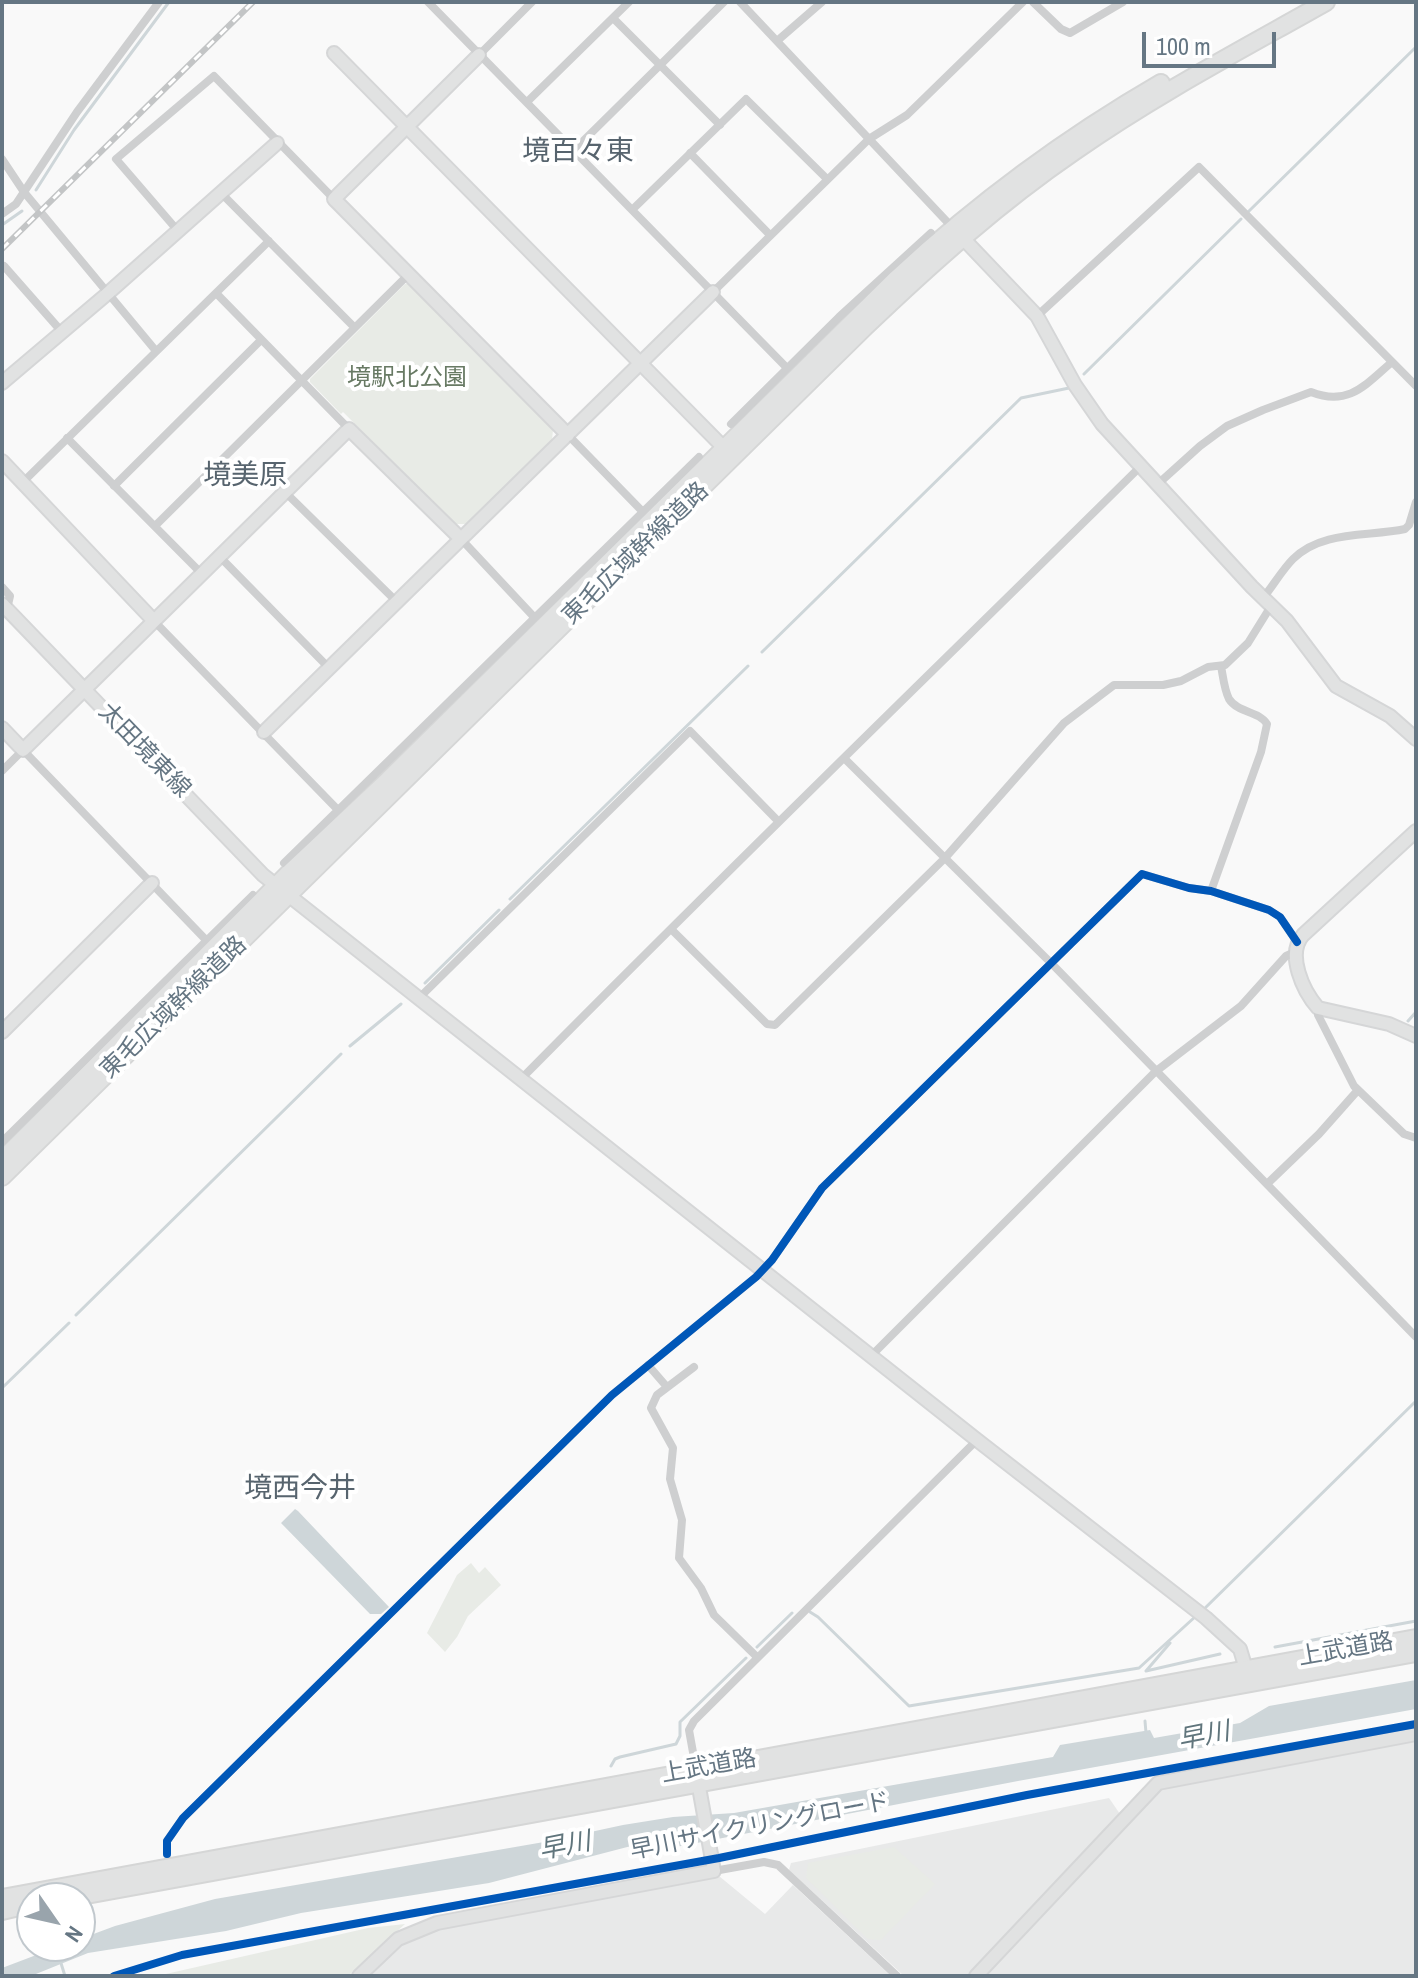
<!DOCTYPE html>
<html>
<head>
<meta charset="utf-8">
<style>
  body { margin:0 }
  #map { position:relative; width:1418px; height:1978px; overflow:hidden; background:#f9f9f9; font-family:"Archivo Narrow",sans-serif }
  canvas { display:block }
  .frame { position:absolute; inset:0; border:4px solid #657683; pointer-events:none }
  .north { position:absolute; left:16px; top:1882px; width:80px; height:80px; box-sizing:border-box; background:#fff; border:2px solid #c1c8cd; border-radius:50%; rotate:124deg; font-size:22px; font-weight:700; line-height:32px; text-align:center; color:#657683 }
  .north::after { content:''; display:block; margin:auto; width:28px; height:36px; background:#99a4ac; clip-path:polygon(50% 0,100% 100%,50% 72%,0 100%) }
  .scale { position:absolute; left:1142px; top:32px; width:134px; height:36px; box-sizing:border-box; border:4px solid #657683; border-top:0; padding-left:10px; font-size:24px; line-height:28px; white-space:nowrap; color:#657683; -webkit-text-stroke:6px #fff; paint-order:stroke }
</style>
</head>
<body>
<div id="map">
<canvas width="1418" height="1978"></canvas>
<div class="frame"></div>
<div class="north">N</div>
<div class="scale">100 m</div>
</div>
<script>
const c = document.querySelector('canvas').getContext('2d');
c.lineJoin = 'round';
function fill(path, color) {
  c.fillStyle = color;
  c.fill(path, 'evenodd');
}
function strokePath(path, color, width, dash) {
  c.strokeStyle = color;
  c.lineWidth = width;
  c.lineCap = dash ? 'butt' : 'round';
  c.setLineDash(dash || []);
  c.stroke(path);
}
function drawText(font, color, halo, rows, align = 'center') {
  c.font = font + ' "Archivo Narrow","Noto Sans JP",sans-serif';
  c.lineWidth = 8;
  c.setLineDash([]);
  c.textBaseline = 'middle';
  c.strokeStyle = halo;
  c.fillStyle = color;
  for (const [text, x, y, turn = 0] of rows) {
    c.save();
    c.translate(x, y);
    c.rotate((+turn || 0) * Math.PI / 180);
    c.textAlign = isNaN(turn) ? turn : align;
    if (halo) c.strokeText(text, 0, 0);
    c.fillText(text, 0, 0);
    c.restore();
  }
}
const built = new Path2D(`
  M 1416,1741 L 1416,1976 L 986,1976 L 1163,1786 Z
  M 1109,1798 L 1120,1814 L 970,1976 L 904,1976 L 789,1870 L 791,1863 Z
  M 719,1876 L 765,1914 L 793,1885 L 891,1976 L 367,1976 L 395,1949 L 410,1939 L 433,1930 Z`);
const green = new Path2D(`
  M 405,284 L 409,284 L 553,430 L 552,440 L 466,524 L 456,524 L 343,412 L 341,414 L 310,382 L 310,379 Z
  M 471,1563 L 479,1573 L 485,1567 L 501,1585 L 468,1616 L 457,1637 L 445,1652 L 427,1633 L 457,1575 Z
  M 894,1847 L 935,1884 L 881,1940 L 868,1939 L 806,1878 L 808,1863 Z
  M 405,1924 L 348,1976 L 157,1976 L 368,1928 Z`);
const water = new Path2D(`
  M 295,1509 L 298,1511 L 389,1607 L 381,1614 L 370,1614 L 281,1523 Z
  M 1416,1680 L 1416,1709 L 1018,1781 L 645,1853 L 635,1845 L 489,1883 L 301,1913 L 226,1931 L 88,1953 L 31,1976 L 2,1976 L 2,1968 L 60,1946 L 80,1946 L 80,1939 L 115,1926 L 215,1899 L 544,1842 L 623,1825 L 673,1817 L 734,1813 L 1053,1757 L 1060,1745 L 1150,1730 L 1154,1738 L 1240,1723 L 1269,1706 Z`);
const stream = new Path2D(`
  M 36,190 L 74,130 L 169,2
  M 1248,212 L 1416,47
  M 2,225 L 22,211
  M 1084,374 L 1241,219
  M 762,652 L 1021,398 L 1069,388
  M 510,899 L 748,666
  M 425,983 L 499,910
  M 1408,1021 L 1416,1012
  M 350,1046 L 401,1004
  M 76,1315 L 341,1054
  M 2,1388 L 69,1323
  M 1202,1611 L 1416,1401
  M 810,1612 L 818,1617 L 909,1706 L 1139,1668 L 1196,1616
  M 757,1647 L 792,1613
  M 1275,1647 L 1416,1621
  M 1146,1671 L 1220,1654
  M 1146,1671 L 1170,1643
  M 1145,1721 L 1146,1733
  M 611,1766 L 615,1759 L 620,1757 L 676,1744 L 680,1736 L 680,1722 L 746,1658
  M 60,1960 L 65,1976`);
const street = new Path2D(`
  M 428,2 L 787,368
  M 740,2 L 952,227
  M 1033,2 L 1061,29 L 1070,33 L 1123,2
  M 613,18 L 720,125
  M 777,41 L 822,2
  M 479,55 L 532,2
  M 527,102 L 629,2
  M 574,150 L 724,2
  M 690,153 L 770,235
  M 2,159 L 24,192 L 156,351
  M 221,193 L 354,327
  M 633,209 L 746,99 L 827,179
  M 2,214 L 16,204 L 77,112 L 159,2
  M 178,231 L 116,159 L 214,76 L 334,199
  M 2,268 L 4,266 L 62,332
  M 713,292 L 869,139 L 907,115 L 1023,2
  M 216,293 L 349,429
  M 1037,316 L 1199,167 L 1416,386
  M 731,424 L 839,317 L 931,233
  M 568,435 L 642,511
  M 67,438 L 203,575
  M 23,482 L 269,241
  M 1159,483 L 1200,446 L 1227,426 L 1263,410 L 1311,392 C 1349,407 1366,384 1392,362
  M 114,486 L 261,340
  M 286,493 L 397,602
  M 155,526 L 409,274
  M 461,539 L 534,617
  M 220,557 L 329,668
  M 2,587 L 10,596 L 7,609
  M 1263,598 C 1273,586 1282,570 1293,559 C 1322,530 1368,537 1405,529 L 1409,525 L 1416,502
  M 154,621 L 338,810
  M 845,759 L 1052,964 L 1416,1337
  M 2,771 L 23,750 L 206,940
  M 284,863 L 699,457
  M 1211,891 L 1261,752 L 1267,724 C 1259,711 1238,713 1229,699 C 1224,689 1223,676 1221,666
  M 672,930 L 767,1024 L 775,1025 L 945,858 L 1064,723 L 1114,685 L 1163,685 L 1181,681 L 1208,667 L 1225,665 L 1248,643 L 1271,606
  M 418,999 L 690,731 L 777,820
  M 1318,1008 L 1318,1015 L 1354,1086 L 1404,1134 L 1416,1138
  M 521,1079 C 725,872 934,670 1141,466
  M 2,1142 L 253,895
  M 1267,1184 L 1319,1134 L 1358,1090
  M 872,1355 L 1155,1072 L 1241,1006 L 1286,956 L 1295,952
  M 648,1365 L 667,1387
  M 694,1367 L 657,1395 L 651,1408 L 673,1448 L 670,1479 L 682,1520 L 679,1558 L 701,1588 L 714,1615 L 757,1657
  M 696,1769 L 689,1730 L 694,1721 L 977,1440
  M 167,1854 L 167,1841 L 183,1818 L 612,1395 L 756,1277 L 772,1260 L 822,1188 L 1142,874 L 1189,888 L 1211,891 L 1269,910 L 1280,917 L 1297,942
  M 714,1871 L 764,1862 L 778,1865 L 897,1976`);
const secondary = new Path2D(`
  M 334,53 L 729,453
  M 479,55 L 334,199 L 568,435
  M 957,232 L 1037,316 L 1075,385 L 1102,424 L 1252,587 L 1287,621 L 1336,686 L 1390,716 L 1416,739
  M 2,383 L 107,294 L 277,143
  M 2,461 L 154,621
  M 2,604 L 263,875 L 977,1440 L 1206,1618 L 1240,1649 L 1248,1676
  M 2,728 L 23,750 L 349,429 L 461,539
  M 264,732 L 713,292
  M 1416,831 L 1303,935 C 1286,954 1303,991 1318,1008 L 1389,1024 L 1416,1036
  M 2,1032 L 152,883
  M 359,1976 L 398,1939 L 437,1923 L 714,1871 L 697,1776
  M 976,1976 L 1158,1783 L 1416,1734`);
const highway = new Path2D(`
  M 2,1160 L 289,873 L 388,780 L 897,278 C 978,203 1066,138 1161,83
  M 2,1177 L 865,327 C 931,264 999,203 1075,151 C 1155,95 1241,50 1326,2
  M 2,1898 L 1416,1638
  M 70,1898 L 1416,1653
  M 2,1911 L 32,1904`);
const rail = new Path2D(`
  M 2,249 L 253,2`);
const cycleway = new Path2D(`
  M 167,1854 L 167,1841 L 183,1818 L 612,1395 L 756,1277 L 772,1260 L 822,1188 L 1142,874 L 1189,888 L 1211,891 L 1269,910 L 1280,917 L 1297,942
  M 114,1976 L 182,1955 L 719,1858 L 1027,1795 L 1416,1724`);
const parkNames = [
  ["境駅北公園",407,379]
];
const streetNames = [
  ["東毛広域幹線道路",636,554,-44],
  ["太田境東線",144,751,46],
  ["東毛広域幹線道路",174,1008,-44],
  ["上武道路",1346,1650,-10],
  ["上武道路",709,1767,-10],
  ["早川サイクリングロード",760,1827,-11]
];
const waterNames = [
  ["早川",1204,1737,-11],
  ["早川",565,1847,-11]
];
const quarterNames = [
  ["境百々東",578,152],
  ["境美原",245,476],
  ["境西今井",300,1489]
];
fill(built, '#e8e9e9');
fill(green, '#e8ebe6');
fill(water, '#ced6d9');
strokePath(stream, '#ced6d9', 3);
strokePath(secondary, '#d5d6d7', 16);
strokePath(highway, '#d5d6d6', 20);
strokePath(street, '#cecfd0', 8);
strokePath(secondary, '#e1e2e2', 12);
strokePath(highway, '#e1e2e2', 16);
strokePath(rail, '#c3c5c6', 6);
strokePath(rail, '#fff', 3, [9]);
strokePath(cycleway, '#0057b8', 8);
drawText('24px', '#687a64', '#fff', parkNames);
drawText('24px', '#657683', '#fff', streetNames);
drawText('italic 26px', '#60757c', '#fff', waterNames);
drawText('28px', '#57646e', '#fff', quarterNames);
</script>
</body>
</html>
